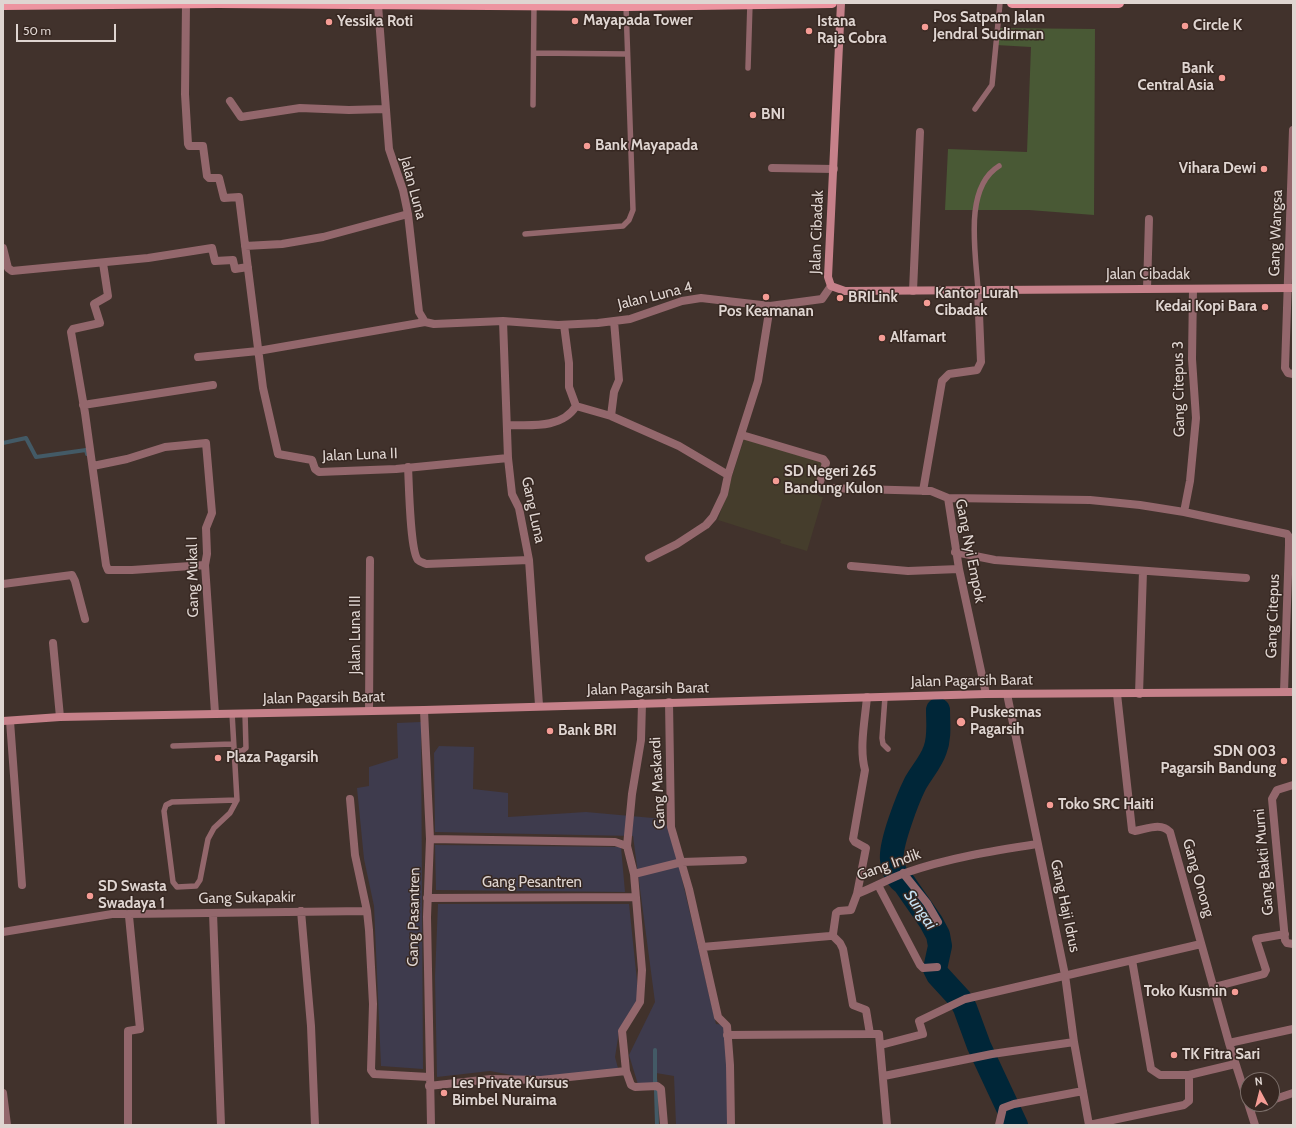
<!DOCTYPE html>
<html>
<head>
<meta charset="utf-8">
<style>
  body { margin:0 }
  #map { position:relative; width:1296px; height:1128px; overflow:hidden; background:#41322c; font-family:Cabin,sans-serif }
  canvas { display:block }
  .frame { position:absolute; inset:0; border:4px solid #dfd5d1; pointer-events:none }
  .north { position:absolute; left:1240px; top:1072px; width:40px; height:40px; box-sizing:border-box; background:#372822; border:1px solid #7a6d68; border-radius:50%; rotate:353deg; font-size:11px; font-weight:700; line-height:16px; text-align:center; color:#dfd5d1 }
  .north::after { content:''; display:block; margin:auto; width:14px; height:18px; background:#f59c95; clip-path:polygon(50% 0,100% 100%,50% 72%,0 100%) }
  .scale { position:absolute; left:16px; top:24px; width:100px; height:18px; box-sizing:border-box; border:2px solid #dfd5d1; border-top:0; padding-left:5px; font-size:12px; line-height:14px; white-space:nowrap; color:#dfd5d1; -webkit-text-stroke:3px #372822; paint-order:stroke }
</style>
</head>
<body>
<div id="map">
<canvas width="1296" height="1128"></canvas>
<div class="frame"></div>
<div class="north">N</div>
<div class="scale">50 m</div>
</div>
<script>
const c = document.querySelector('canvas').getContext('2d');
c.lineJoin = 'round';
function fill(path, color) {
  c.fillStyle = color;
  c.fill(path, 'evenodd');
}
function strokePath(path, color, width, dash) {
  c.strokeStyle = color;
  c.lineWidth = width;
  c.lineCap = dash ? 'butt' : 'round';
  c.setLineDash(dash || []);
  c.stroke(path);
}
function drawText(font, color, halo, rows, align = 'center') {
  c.font = font + ' Cabin,sans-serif';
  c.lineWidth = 3;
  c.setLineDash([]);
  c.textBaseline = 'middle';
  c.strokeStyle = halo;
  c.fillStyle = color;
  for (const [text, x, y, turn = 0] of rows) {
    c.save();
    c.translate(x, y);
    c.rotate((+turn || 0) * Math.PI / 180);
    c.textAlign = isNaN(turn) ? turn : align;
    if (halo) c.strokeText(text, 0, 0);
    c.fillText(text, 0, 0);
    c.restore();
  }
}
const industrial = new Path2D(`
  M 421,722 L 423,1069 L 381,1066 L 374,906 L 364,859 L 357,788 L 369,786 L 369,767 L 398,758 L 397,723 Z
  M 439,746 L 474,747 L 473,789 L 508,793 L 508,817 L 586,812 L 664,819 L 674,845 L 716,1024 L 725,1025 L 731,1125 L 676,1125 L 674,1076 L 656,1073 L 658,1083 L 640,1091 L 629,1055 L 655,1002 L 633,836 L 435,832 L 434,753 Z
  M 435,845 L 621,847 L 625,892 L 436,890 Z
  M 438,904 L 629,904 L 639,1000 L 619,1032 L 615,1057 L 619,1072 L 544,1081 L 490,1071 L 437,1077 L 435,977 Z`);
const education = new Path2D(`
  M 744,439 L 825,463 L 826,466 L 818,496 L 823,497 L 807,551 L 780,543 L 781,540 L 718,520 Z`);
const green = new Path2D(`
  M 997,28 L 1095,29 L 1094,215 L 1029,210 L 945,210 L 948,149 L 1027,152 L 1031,47 L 996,45 Z`);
const stream = new Path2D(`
  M 3,443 L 26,438 L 36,457 L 86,450 L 87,454
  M 655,1050 L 655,1083
  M 656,1089 L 657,1125`);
const river = new Path2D(`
  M 938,710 C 938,724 940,737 935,750 C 931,762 921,773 915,784 C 908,798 890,844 892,859 C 893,868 896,878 904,883 L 931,922 L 938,935 L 940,946 L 935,969 L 938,975 L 960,999 L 965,1008 L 979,1046 L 1016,1125`);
const lane = new Path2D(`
  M 534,53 L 627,54
  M 748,68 L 750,3
  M 533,105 L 534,5
  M 975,109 L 992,85 L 1000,3
  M 525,234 L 623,226 L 629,220 L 633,210 L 626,6
  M 978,290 C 976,254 963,188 999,166
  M 885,697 L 882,738 L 883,744 L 888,749
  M 232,713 L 237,800 L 230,813 L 214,828 L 208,839 L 200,880 L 196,886 L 177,887 L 173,882 L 164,811 L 166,805 L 172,802 L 237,800
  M 173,746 L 232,744
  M 233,751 L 242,751 L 246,748 L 245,713`);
const street = new Path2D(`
  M 186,4 L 185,94 L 188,144 L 189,146 L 203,146 L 207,176 L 209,178 L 219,178 L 224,198 L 239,197 L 263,388 L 278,454 L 312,460 L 315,469 L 319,472 L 396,469 L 508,458
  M 378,5 L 389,149 L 403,190 L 408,214 L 419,312 L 425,322 L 434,324 L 503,321 L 558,325 L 598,323 L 630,319 L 682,301 L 701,298 L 770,306 L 822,299 L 831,286
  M 230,101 L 241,117 L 300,108 L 349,110 L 385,109
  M 1293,130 L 1285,368 L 1288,373 L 1293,374
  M 772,168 L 834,169
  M 245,246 L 282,244 L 323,237 L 408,214
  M 3,248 L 8,268 L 12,271 L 148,258 L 212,248 L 215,261 L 233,260 L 235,269 L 248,267
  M 103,263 L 108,296 L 94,304 L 100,323 L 73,329 L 71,332 L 85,413 L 106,565 L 108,570 L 132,570 L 205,565
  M 1147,289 L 1149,219
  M 913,291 L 920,132
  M 503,321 L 508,458 L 512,494 L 519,508 L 529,560 L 539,705
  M 614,321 L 619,380 L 614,392 L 611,416 L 679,446 L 728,475
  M 564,325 L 569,363 L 569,387 L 576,406 L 611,416
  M 198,357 L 258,351 L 425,322
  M 83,405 L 213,385
  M 507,425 C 531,425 562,429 576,406
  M 742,435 L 823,459 L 826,463 L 819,485 L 823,488 L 931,491 L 948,498 L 959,569 L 986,694
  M 93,466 L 127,459 L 165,447 L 206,443 L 212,513 L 206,528 L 207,554 L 205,565 L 215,713
  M 408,467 C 409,483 410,551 418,560 C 420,562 424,563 426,564 L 529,560
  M 923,491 L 942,381 L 949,374 L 977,370 L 981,362 L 978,290
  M 948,498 L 1090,500 L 1140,505 L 1184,512 L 1287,534 L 1289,537 L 1289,545 L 1284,692
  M 1184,512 L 1190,481 L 1196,418 L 1192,359 L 1193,289
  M 955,552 L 995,560 L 1246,578
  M 649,558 L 677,544 L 706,525 L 713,517 L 724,494 L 728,475 L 758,381 L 770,306
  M 851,566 L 908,571 L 959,569
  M 3,584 L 72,575 L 75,581 L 85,619
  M 53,643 L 60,717
  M 1007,694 L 1065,975 L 1074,1042 L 1089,1125
  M 1117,694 L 1132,830 L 1135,831 C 1147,829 1161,822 1170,832 L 1229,1043 L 1255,1125
  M 1139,694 L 1143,571
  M 867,697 C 865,720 859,748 865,770 L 853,839 L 855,842 L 866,848 L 857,894 C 873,888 888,879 905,873 C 948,858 992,851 1037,844
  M 669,702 L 671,827 L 689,889 L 718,1017 L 727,1026 L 730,1065 L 731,1125
  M 642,703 L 641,740 L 632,794 L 627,846 L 634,874 L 642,970 L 640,1002 L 622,1031 L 626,1071 L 631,1085 L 635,1087 L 657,1086 L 661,1089 L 664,1125
  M 424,710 L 430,839 L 427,917 L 431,1125
  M 369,711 L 370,560
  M 10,721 L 22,885
  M 1293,785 L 1277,790 L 1272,799 L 1285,940 L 1287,943 L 1293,944
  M 350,799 L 355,855 L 367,911 L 369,930 L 373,1004 L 371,1070 L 374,1074 L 429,1077
  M 430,839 L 615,842 L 627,846
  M 903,873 L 927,903 L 938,922
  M 634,874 L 682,862 L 743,860
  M 878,885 L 920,965 L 923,968 L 937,967
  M 427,898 L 636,897
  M 301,911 L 311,1026 L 315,1125
  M 213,913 L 221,1125
  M 128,914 L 367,911
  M 3,932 L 112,914 L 126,914 L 129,916 L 140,1029 L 128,1031 L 128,1125
  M 832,935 L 840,943 L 843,949 L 853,1005 L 866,1010 L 870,1034 L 879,1034 L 887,1125
  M 702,947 L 830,936 L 833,934 L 836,913 L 839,911 L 851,910 L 857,894
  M 1132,960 L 1151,1069 L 1160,1075 L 1189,1075
  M 1214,987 L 1264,974 L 1266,970 L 1256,939 L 1285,934
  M 727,1035 L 870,1034
  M 1229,1043 L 1293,1029
  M 881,1045 L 923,1034 L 919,1021 L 965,999 L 1201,944
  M 884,1076 L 992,1054 L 1074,1042
  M 429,1086 L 491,1079 L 541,1080 L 626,1071
  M 3,1093 L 7,1125
  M 1272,1100 L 1293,1093
  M 1250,1109 L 1263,1104
  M 999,1125 L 1003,1108 L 1014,1104 L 1083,1091
  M 1089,1125 L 1184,1105 L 1189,1101 L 1189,1075 L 1235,1064`);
const secondary = new Path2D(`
  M 841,3 L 828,277 L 831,286 L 845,291 L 1293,288
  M 3,721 L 60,717 L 424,710 L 986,694 L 1293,692`);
const primary = new Path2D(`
  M 1012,3 L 1119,3
  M 3,5 L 218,3 L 626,6 L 832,3`);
const markers = [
  [575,21,4,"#f59c95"],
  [329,22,4,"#f59c95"],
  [1185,26,4,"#f59c95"],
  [925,27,4,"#f59c95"],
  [809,31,4,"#f59c95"],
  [1222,78,4,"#f59c95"],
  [753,115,4,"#f59c95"],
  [587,146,4,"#f59c95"],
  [1264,169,4,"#f59c95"],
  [766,297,4,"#f59c95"],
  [840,298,4,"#f59c95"],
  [927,303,4,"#f59c95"],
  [1265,307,4,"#f59c95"],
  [882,338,4,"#f59c95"],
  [776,481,4,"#f59c95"],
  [961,722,5,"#f59c95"],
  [550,731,4,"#f59c95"],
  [218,758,4,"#f59c95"],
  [1284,761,4,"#f59c95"],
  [1050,805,4,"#f59c95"],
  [90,896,4,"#f59c95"],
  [1235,992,4,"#f59c95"],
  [1174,1055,4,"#f59c95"],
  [444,1093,4,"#f59c95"]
];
const poiNames = [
  ["Pos Satpam Jalan",933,18],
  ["Jendral Sudirman",933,35],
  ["Mayapada Tower",583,21],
  ["Yessika Roti",337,22],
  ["Istana",817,22],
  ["Raja Cobra",817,39],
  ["Circle K",1193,26],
  ["Bank",1214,69,"right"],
  ["Central Asia",1214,86,"right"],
  ["BNI",761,115],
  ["Bank Mayapada",595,146],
  ["Vihara Dewi",1256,169,"right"],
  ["Kantor Lurah",935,294],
  ["Cibadak",935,311],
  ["BRILink",848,298],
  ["Kedai Kopi Bara",1257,307,"right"],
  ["Pos Keamanan",766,312,"center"],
  ["Alfamart",890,338],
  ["SD Negeri 265",784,472],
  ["Bandung Kulon",784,489],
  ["Puskesmas",970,713],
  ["Pagarsih",970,730],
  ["Bank BRI",558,731],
  ["SDN 003",1276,752,"right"],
  ["Pagarsih Bandung",1276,769,"right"],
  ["Plaza Pagarsih",226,758],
  ["Toko SRC Haiti",1058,805],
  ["SD Swasta",98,887],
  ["Swadaya 1",98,904],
  ["Toko Kusmin",1227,992,"right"],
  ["TK Fitra Sari",1182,1055],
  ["Les Private Kursus",452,1084],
  ["Bimbel Nuraima",452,1101]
];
const streetNames = [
  ["Jalan Luna",413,188,75],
  ["Jalan Cibadak",817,232,-88],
  ["Gang Wangsa",1276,233,-88],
  ["Jalan Cibadak",1148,275],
  ["Jalan Luna 4",655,296,-14],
  ["Gang Citepus 3",1179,389,-91],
  ["Jalan Luna II",360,455,-2],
  ["Gang Luna",533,510,78],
  ["Gang Nyi Empok",970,551,79],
  ["Gang Mukal I",193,577,-91],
  ["Gang Citepus",1273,616,-88],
  ["Jalan Luna III",356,635,-90],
  ["Jalan Pagarsih Barat",972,681,-1],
  ["Jalan Pagarsih Barat",648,689,-1],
  ["Jalan Pagarsih Barat",324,698,-1],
  ["Gang Maskardi",658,783,-93],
  ["Gang Bakti Murni",1264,862,-95],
  ["Gang Indik",889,865,-20],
  ["Gang Onong",1198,878,74],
  ["Gang Pesantren",532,883],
  ["Gang Sukapakir",247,898,-1],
  ["Gang Haji Idrus",1065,906,78],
  ["Gang Pasantren",414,917,-89]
];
const waterNames = [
  ["Sungai",920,910,55]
];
fill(industrial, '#3e3b4d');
fill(education, '#453d2c');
fill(green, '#495935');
strokePath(stream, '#435a66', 4);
strokePath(river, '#002638', 24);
strokePath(lane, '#93676c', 5.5);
strokePath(street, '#93676c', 8);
strokePath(secondary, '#c6818a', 8);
strokePath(primary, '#ed94a0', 10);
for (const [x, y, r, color] of markers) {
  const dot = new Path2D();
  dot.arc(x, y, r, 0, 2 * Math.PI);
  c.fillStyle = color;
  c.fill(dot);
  strokePath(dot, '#372822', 1.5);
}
drawText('bold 15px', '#dfd5d1', '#372822', poiNames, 'left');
drawText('15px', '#dfd5d1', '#372822', streetNames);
drawText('italic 16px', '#c7e4f6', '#372822', waterNames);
</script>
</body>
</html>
